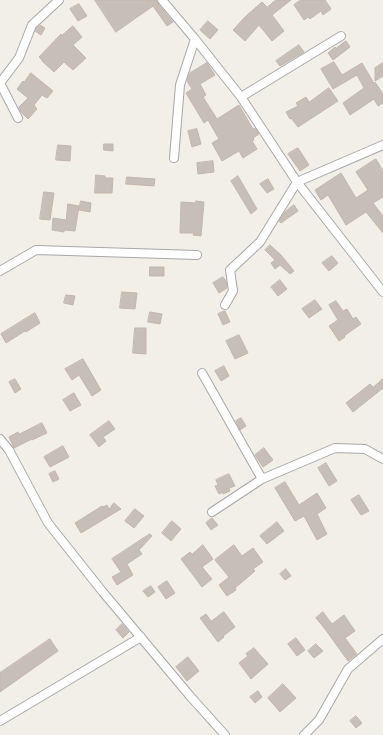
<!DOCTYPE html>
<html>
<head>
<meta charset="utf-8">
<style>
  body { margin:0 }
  canvas { display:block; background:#f2efe8 }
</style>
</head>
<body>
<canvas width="383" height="735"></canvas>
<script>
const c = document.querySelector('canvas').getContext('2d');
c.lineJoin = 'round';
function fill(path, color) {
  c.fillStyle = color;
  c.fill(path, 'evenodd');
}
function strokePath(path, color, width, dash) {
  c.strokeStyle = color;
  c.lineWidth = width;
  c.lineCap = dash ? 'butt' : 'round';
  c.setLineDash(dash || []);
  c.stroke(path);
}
const building = new Path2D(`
  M 95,0 L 157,0 L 158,4 L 173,22 L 167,26 L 153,6 L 116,32 Z
  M 276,0 L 291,0 L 272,15 L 284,31 L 272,41 L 259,25 L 245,41 L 233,30 L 246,16 L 262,2 L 267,7 Z
  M 301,0 L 325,0 L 331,9 L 323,15 L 321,11 L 310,19 L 308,17 L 304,20 L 294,5 Z
  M 79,4 L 87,16 L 78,21 L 70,9 Z
  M 208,21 L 218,30 L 210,39 L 200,30 Z
  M 40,25 L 45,28 L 41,35 L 35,31 Z
  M 73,26 L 82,37 L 73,45 L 86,58 L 73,70 L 64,62 L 54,72 L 42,61 L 42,60 L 39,57 L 61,34 L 62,35 Z
  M 346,41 L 350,47 L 333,60 L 328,53 L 335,47 L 336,48 Z
  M 299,45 L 304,52 L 280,66 L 276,61 Z
  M 334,62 L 342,75 L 362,63 L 375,85 L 375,82 L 383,94 L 383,103 L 378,106 L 374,99 L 350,115 L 343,103 L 364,88 L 357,75 L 333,89 L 321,69 Z
  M 207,63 L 215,75 L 200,84 L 206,95 L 203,97 L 217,119 L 239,105 L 253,129 L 255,128 L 259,134 L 253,138 L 254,140 L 252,141 L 257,149 L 243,158 L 239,151 L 222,161 L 212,143 L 219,139 L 208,120 L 204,123 L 186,93 L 192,89 L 187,81 L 190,73 Z
  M 383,63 L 383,76 L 375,81 L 375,68 Z
  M 31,73 L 53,91 L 47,98 L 42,95 L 34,105 L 37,109 L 28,119 L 21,112 L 19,107 L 28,98 L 17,89 L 23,81 L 24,82 Z
  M 329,88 L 338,101 L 298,127 L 291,118 L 290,119 L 286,112 L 298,106 L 296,103 L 306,97 L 309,102 Z
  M 197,129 L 201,144 L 192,147 L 188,131 Z
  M 104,144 L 113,144 L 113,151 L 104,150 Z
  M 58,145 L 71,146 L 70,161 L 56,160 Z
  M 298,148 L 309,165 L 300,171 L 288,154 Z
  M 376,159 L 383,171 L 383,197 L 373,203 L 383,216 L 383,233 L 366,212 L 346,225 L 328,195 L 321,200 L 315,190 L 341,173 L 356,198 L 368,190 L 356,172 Z
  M 213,161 L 214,172 L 198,174 L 197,163 Z
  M 96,175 L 105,176 L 105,178 L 113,178 L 112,193 L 95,193 Z
  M 238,176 L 257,209 L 251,214 L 231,181 Z
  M 127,177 L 155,179 L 154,186 L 126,184 Z
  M 268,179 L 274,189 L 267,193 L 260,184 Z
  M 44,192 L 54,193 L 50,220 L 40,219 Z
  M 81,201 L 91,203 L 90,212 L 79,210 Z
  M 196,201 L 204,202 L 201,236 L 193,235 L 194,233 L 180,233 L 181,202 L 196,203 Z
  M 68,204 L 79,206 L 75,231 L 64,230 L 64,232 L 52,230 L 53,218 L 66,220 Z
  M 294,205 L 298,211 L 281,223 L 279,221 L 285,212 Z
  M 270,245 L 281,255 L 294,271 L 290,274 L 280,265 L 275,269 L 271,263 L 275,260 L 265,250 Z
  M 332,256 L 338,263 L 329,271 L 322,263 Z
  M 150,267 L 164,267 L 164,276 L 150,276 Z
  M 223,277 L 226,281 L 227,288 L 219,293 L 213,283 Z
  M 280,280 L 287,289 L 278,296 L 271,287 Z
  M 122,292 L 137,293 L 135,309 L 120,308 Z
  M 66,295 L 75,296 L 73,305 L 64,303 Z
  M 315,300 L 322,309 L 309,318 L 302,309 Z
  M 336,301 L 343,311 L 347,309 L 353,319 L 356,317 L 361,324 L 344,336 L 345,337 L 339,341 L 329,326 L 338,320 L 329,305 Z
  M 225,311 L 230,322 L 223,325 L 218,314 Z
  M 150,312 L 162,314 L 160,324 L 148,322 Z
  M 35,313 L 40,323 L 26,332 L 25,331 L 6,343 L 1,334 Z
  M 135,328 L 146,328 L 146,354 L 133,353 Z
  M 239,335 L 248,353 L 235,359 L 226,341 Z
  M 83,359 L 101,390 L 92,396 L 79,375 L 72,380 L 65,369 Z
  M 224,366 L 229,376 L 221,381 L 215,371 Z
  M 15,379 L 21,389 L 15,393 L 9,382 Z
  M 383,379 L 383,388 L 353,412 L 346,403 L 370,384 L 373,387 Z
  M 74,393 L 81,405 L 70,411 L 63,400 Z
  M 241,418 L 246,426 L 240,430 L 236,421 Z
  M 109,421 L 115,429 L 103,437 L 106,441 L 99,447 L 90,435 Z
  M 42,423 L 47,433 L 32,440 L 32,439 L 14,448 L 9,437 L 18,432 L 19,434 Z
  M 63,446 L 69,457 L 50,467 L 44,457 Z
  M 264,448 L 273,460 L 263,467 L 255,455 Z
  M 326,463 L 337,481 L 329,486 L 318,468 Z
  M 55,471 L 59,479 L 53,482 L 49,474 Z
  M 229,474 L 235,486 L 229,488 L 230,491 L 223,494 L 223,492 L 219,494 L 215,486 L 218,485 L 216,480 Z
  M 285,482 L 299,505 L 317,493 L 326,508 L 317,514 L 327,534 L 317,540 L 304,516 L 295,521 L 275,488 Z
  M 359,495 L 369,511 L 361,515 L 351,500 Z
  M 114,503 L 121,509 L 81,533 L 75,523 L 102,506 L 103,507 L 107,505 L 109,509 Z
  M 135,509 L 144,516 L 134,528 L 125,521 Z
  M 212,518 L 218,525 L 211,530 L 206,523 Z
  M 172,521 L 181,529 L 171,541 L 162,533 Z
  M 277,522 L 284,531 L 267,544 L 260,536 Z
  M 150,534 L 152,536 L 139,550 L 142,554 L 127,564 L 133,575 L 117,585 L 112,577 L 121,572 L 112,559 Z
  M 203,545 L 213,559 L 202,567 L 212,579 L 202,587 L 181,559 L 190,552 L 192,554 Z
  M 234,545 L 242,556 L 253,548 L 263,562 L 253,569 L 255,571 L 235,588 L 236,590 L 227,596 L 219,585 L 229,577 L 215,560 Z
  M 286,569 L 291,576 L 285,580 L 280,574 Z
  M 167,581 L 175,593 L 166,599 L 158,587 Z
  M 151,586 L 155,592 L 148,597 L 143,591 Z
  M 224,612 L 235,627 L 223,636 L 224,637 L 218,642 L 200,618 L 206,614 L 211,621 Z
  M 323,612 L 332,624 L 344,615 L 355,631 L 345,638 L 357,654 L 348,661 L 325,629 L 316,618 Z
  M 122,624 L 129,632 L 123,638 L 116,630 Z
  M 296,638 L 305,650 L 297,656 L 288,644 Z
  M 50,639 L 58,651 L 0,692 L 0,673 Z
  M 316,644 L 323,651 L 314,658 L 308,651 Z
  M 254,648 L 268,664 L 251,679 L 239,663 L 248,656 L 246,654 Z
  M 188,657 L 199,671 L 187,681 L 176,667 Z
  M 283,684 L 296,698 L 280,712 L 268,698 Z
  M 258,691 L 262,697 L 255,703 L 250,697 Z
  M 356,716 L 362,723 L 356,728 L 350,721 Z`);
const minor = new Path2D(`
  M 162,0 L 195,39 L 241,97 L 297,182 L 383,292
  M 241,97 L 341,36
  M 18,118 L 0,83 L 19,58 L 32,25 L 59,0
  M 174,158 L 180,85 L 195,39
  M 0,271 L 36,250 L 197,255
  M 225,305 L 233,291 L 230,270 L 260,242 L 297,182 L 383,145
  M 202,373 L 262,479 L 335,448 L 365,449 L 383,459
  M 0,439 L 9,450 L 48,523 L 102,591 L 190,696 L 225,735
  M 212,512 L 262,479
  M 0,721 L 141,637
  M 304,735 L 319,720 L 348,669 L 383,639`);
fill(building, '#c7beb7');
strokePath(building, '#c4b6aa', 1);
strokePath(minor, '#a8a8a8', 10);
strokePath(minor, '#fff', 8);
</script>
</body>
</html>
